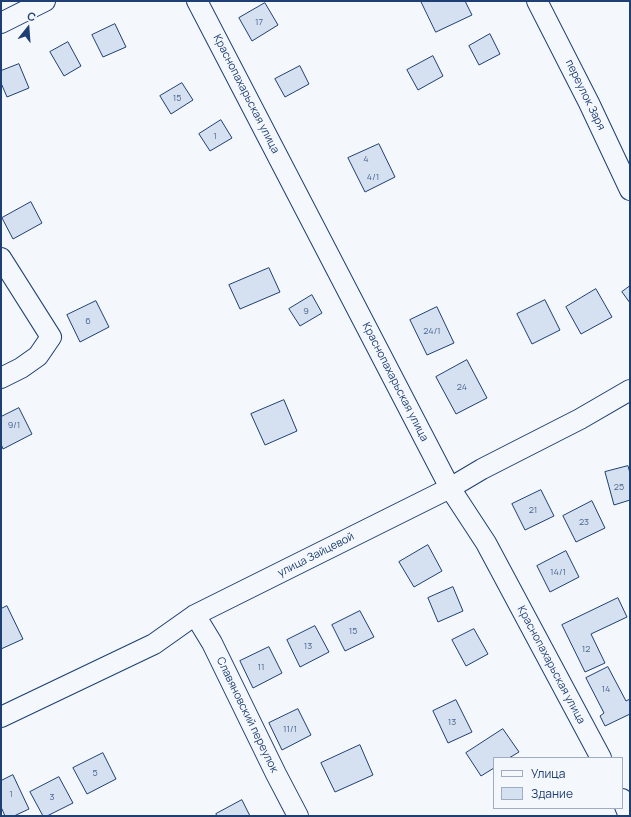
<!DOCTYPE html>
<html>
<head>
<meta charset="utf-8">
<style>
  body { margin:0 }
  #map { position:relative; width:631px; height:817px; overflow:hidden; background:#f4f7fb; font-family:Manrope,sans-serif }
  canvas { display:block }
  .frame { position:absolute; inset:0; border:2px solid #1d3f73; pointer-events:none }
  .legend { position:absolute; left:493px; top:757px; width:130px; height:52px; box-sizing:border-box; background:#f4f7fb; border:1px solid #9eadc5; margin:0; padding:5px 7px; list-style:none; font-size:12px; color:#1d3f73 }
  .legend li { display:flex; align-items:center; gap:8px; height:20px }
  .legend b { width:20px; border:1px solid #9eadc5 }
  .north { position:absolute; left:8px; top:8px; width:40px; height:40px; -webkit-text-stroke:3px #f4f7fb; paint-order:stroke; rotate:17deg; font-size:11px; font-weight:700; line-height:16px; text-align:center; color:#1d3f73 }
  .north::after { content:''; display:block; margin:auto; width:14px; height:18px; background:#1d3f73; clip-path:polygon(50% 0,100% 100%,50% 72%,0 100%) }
</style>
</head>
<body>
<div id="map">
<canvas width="631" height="817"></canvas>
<div class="frame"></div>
<ul class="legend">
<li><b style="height:5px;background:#f4f7fb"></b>Улица</li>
<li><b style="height:11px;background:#d5e0f0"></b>Здание</li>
</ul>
<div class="north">С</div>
</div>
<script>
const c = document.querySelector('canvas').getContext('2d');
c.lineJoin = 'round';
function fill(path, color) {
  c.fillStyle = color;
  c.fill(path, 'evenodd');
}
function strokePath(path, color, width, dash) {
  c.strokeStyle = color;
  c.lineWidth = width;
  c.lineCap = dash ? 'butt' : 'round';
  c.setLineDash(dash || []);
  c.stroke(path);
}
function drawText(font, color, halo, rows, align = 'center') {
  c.font = font + ' Manrope,sans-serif';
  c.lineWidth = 3;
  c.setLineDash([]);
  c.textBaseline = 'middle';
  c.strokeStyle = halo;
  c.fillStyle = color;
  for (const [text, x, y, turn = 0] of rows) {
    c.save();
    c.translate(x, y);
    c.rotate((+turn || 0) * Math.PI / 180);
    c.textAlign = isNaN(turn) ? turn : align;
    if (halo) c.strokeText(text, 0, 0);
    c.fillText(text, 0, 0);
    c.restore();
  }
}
const building = new Path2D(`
  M 421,1 L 465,1 L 472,15 L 436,32 Z
  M 265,3 L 278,25 L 252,41 L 239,18 Z
  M 115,24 L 126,47 L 103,57 L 92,35 Z
  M 490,34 L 500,54 L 479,65 L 469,46 Z
  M 68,42 L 81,66 L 64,76 L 50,52 Z
  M 433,56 L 443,76 L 418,90 L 407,70 Z
  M 19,64 L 29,88 L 7,97 L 1,83 L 1,71 Z
  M 300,66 L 309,84 L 285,97 L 275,79 Z
  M 182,83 L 193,100 L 171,114 L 160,96 Z
  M 221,120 L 232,138 L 210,151 L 199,134 Z
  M 379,144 L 395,177 L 365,192 L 348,158 Z
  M 31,202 L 42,223 L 13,239 L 2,218 Z
  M 269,268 L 280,292 L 240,309 L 229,285 Z
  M 630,286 L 630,303 L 622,292 Z
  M 596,289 L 612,317 L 581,334 L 566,307 Z
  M 312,295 L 322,313 L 300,326 L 289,309 Z
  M 545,300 L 560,330 L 532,344 L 517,314 Z
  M 96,301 L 109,327 L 80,342 L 67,315 Z
  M 437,307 L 454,343 L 427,355 L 410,320 Z
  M 467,360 L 487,398 L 456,414 L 436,377 Z
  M 284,400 L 297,431 L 265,445 L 251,414 Z
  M 19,408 L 32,434 L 3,449 L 1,444 L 1,417 Z
  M 628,466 L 630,473 L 630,500 L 614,505 L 605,472 Z
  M 541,490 L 554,516 L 525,530 L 512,504 Z
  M 592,501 L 605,528 L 576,542 L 563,516 Z
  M 428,545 L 442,571 L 414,587 L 399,562 Z
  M 566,551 L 579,577 L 550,592 L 537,566 Z
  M 453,587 L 463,611 L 438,622 L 428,598 Z
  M 618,598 L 627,617 L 591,634 L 605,663 L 585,672 L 562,625 Z
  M 7,606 L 23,639 L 1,649 L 1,609 Z
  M 360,611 L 374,637 L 345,651 L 332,625 Z
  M 315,626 L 329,652 L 300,667 L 287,640 Z
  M 474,629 L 488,654 L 466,666 L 452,640 Z
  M 269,647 L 282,673 L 253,688 L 240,661 Z
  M 608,667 L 626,701 L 630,699 L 630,714 L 605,726 L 600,716 L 604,713 L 586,678 Z
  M 456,700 L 472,732 L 448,743 L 433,711 Z
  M 298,709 L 311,735 L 282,750 L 269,723 Z
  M 503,729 L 519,752 L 509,758 L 494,758 L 494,768 L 481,776 L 466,753 Z
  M 360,745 L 373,775 L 335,792 L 321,763 Z
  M 103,753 L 116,779 L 87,794 L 73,768 Z
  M 13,775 L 29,809 L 14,816 L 5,816 L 1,807 L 1,781 Z
  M 59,777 L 73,803 L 47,816 L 43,816 L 30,792 Z
  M 242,800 L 250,816 L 217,816 L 216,814 Z`);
const minor = new Path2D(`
  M 197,1 L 450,488 L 486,543 L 601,758
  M 537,1 L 589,103 L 630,190
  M 1,23 L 45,1
  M 1,258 L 51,337 L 38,356 L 21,368 L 1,378
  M 195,615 L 212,643 L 276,774 L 298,816
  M 1,717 L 154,644 L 195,615 L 450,488 L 482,469 L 580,419 L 630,390
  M 622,799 L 629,816`);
const numberNames = [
  ["17",259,22],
  ["15",177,98],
  ["1",215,136],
  ["4",366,159],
  ["4/1",373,177],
  ["9",306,311],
  ["6",88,321],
  ["24/1",432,331],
  ["24",462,387],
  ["9/1",14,425],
  ["25",619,487],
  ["21",533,510],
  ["23",584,522],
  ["14/1",558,572],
  ["15",353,631],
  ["13",308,646],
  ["12",586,649],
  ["11",261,667],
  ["14",606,689],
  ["13",452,722],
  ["11/1",290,729],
  ["5",95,773],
  ["1",11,794],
  ["3",52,797]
];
const streetNames = [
  ["Краснопахарьская улица",246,94,63],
  ["переулок Заря",585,95,64],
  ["Краснопахарьская улица",395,382,63],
  ["улица Зайцевой",316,555,-27],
  ["Краснопахарьская улица",551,665,62],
  ["Славяновский переулок",247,715,64]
];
fill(building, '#d5e0f0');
strokePath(building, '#1d3f73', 1);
strokePath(minor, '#1d3f73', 22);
strokePath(minor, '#f4f7fb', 20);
drawText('9px', '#4b6792', null, numberNames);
drawText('11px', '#1d3f73', '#f4f7fb', streetNames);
</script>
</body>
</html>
